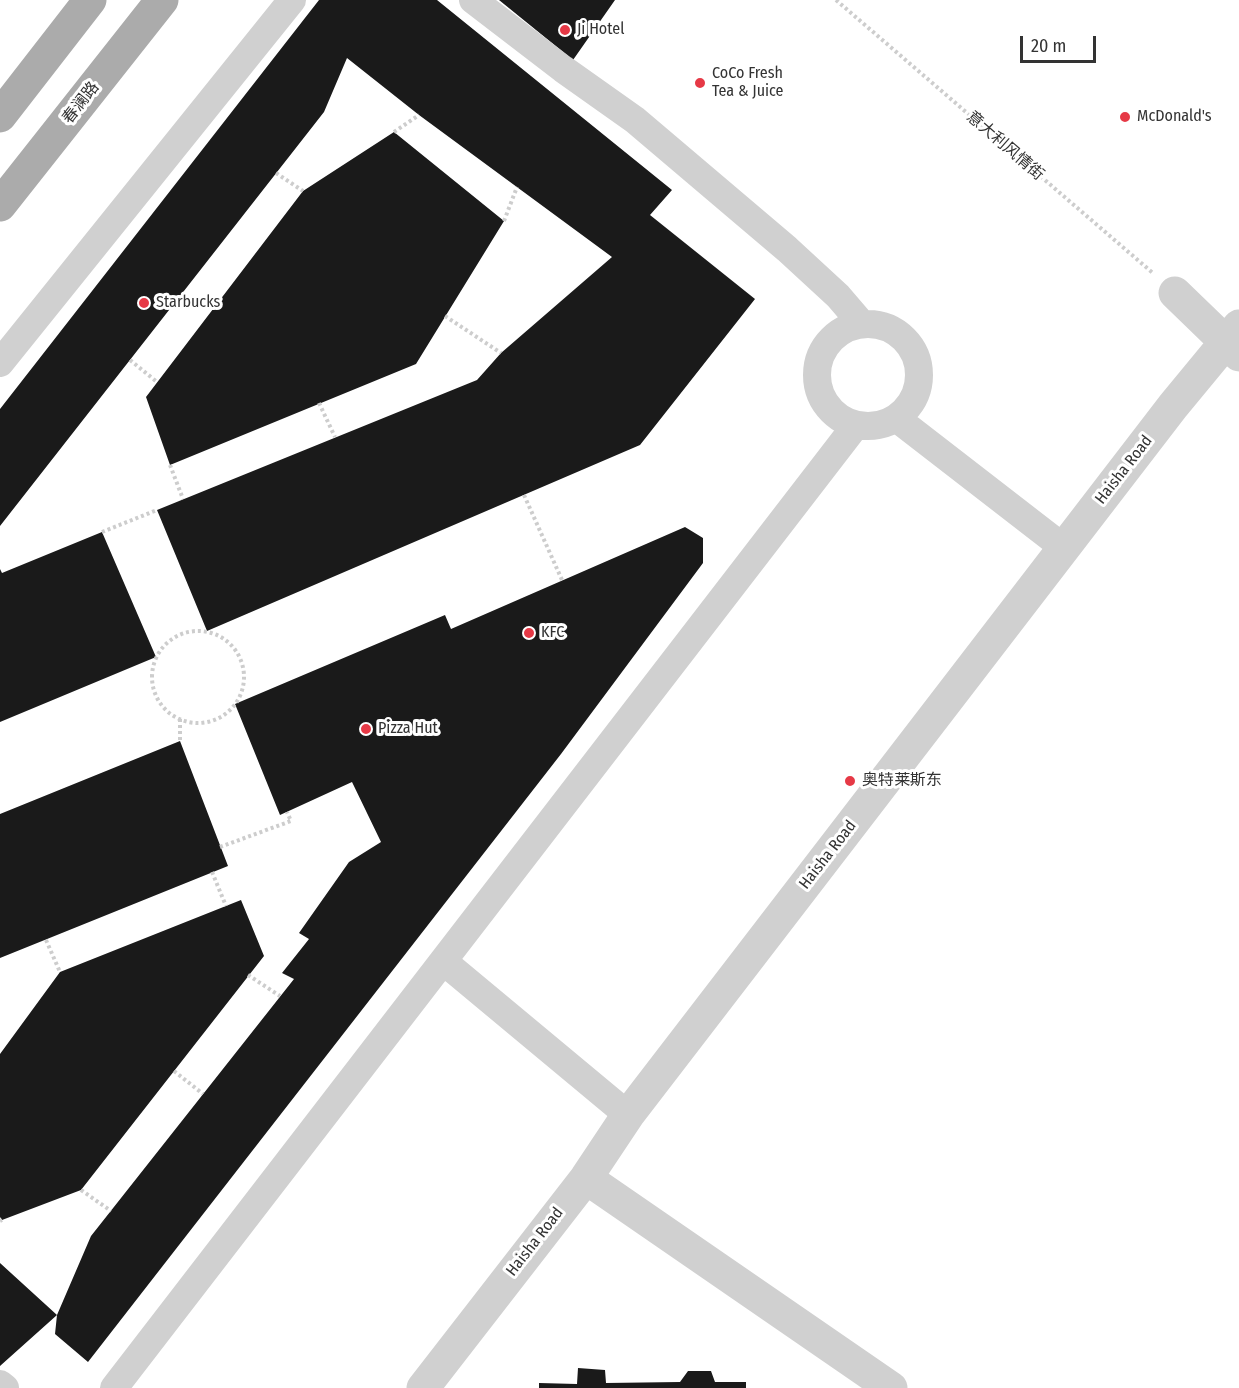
<!DOCTYPE html>
<html>
<head>
<meta charset="utf-8">
<style>
  body { margin:0 }
  #map { position:relative; width:1239px; height:1388px; overflow:hidden; background:#fff; font-family:"Fira Sans Condensed",sans-serif }
  canvas { display:block }
  .scale { position:absolute; left:1020px; top:36px; width:76px; height:27px; box-sizing:border-box; border:3px solid #333; border-top:0; padding-left:8px; font-size:18px; line-height:21px; white-space:nowrap; color:#333; -webkit-text-stroke:4px #fff; paint-order:stroke }
</style>
</head>
<body>
<div id="map">
<canvas width="1239" height="1388"></canvas>
<div class="scale">20 m</div>
</div>
<script>
const c = document.querySelector('canvas').getContext('2d');
c.lineJoin = 'round';
function fill(path, color) {
  c.fillStyle = color;
  c.fill(path, 'evenodd');
}
function strokePath(path, color, width, dash) {
  c.strokeStyle = color;
  c.lineWidth = width;
  c.lineCap = dash ? 'butt' : 'round';
  c.setLineDash(dash || []);
  c.stroke(path);
}
function drawText(font, color, halo, rows, align = 'center') {
  c.font = font + ' "Fira Sans Condensed","Noto Sans SC",sans-serif';
  c.lineWidth = 6;
  c.setLineDash([]);
  c.textBaseline = 'middle';
  c.strokeStyle = halo;
  c.fillStyle = color;
  for (const [text, x, y, turn = 0] of rows) {
    c.save();
    c.translate(x, y);
    c.rotate((+turn || 0) * Math.PI / 180);
    c.textAlign = isNaN(turn) ? turn : align;
    if (halo) c.strokeText(text, 0, 0);
    c.fillText(text, 0, 0);
    c.restore();
  }
}
const building = new Path2D(`
  M 319,0 L 437,0 L 672,190 L 650,215 L 755,299 L 640,445 L 207,631 L 157,510 L 477,380 L 501,353 L 612,257 L 419,115 L 347,58 L 324,112 L 0,526 L 0,409 Z
  M 499,0 L 615,0 L 573,60 Z
  M 394,132 L 504,221 L 416,364 L 170,465 L 146,397 L 303,191 Z
  M 685,527 L 703,538 L 703,563 L 561,754 L 88,1362 L 55,1334 L 57,1315 L 91,1236 L 294,979 L 282,973 L 309,939 L 299,933 L 349,862 L 381,842 L 352,782 L 280,815 L 235,704 L 445,615 L 451,629 Z
  M 102,532 L 156,657 L 0,722 L 0,569 L 2,573 Z
  M 180,741 L 228,866 L 0,958 L 0,814 Z
  M 241,900 L 264,956 L 81,1190 L 2,1220 L 0,1217 L 0,1054 L 60,972 Z
  M 0,1263 L 57,1315 L 0,1366 Z
  M 578,1368 L 605,1370 L 606,1383 L 680,1382 L 688,1371 L 711,1371 L 715,1382 L 746,1382 L 746,1388 L 539,1388 L 539,1383 L 577,1384 Z`);
const path = new Path2D(`
  M 836,0 L 1154,274
  M 394,132 L 419,115
  M 276,173 L 303,191
  M 504,221 L 517,187
  M 445,316 L 501,353
  M 130,360 L 157,382
  M 319,403 L 335,437
  M 170,465 L 183,499
  M 524,495 L 562,580
  M 102,532 L 157,510
  M152 677a46 46 0 1 1 92 0a46 46 0 1 1-92 0Z
  M 180,719 L 180,741
  M 220,847 L 291,821 L 287,812
  M 212,872 L 226,906
  M 46,940 L 60,972
  M 248,975 L 280,996
  M 174,1071 L 203,1094
  M 81,1190 L 111,1211
  M 0,1221 L 2,1220`);
const minor = new Path2D(`
  M 473,0 L 563,69 L 635,120 L 787,249 L 838,296 L 862,324
  M817 375a51 51 0 1 1 102 0a51 51 0 1 1-102 0Z
  M 0,363 L 292,0
  M 896,418 L 1064,548
  M 443,961 L 628,1115
  M 0,1384 L 5,1388
  M 114,1388 L 856,425`);
const tertiary = new Path2D(`
  M 1175,293 L 1239,355
  M 586,1178 L 891,1388
  M 423,1388 L 586,1178 L 628,1115 L 1173,406 L 1239,326`);
const primary = new Path2D(`
  M 0,116 L 90,0
  M 0,205 L 162,0`);
const markers = [
  [565,30,6,"#e63946"],
  [700,83,6,"#e63946"],
  [1125,117,6,"#e63946"],
  [144,303,6,"#e63946"],
  [529,633,6,"#e63946"],
  [366,729,6,"#e63946"],
  [850,781,6,"#e63946"]
];
const poiNames = [
  ["Ji Hotel",577,30],
  ["CoCo Fresh",712,74],
  ["Tea & Juice",712,92],
  ["McDonald's",1137,117],
  ["Starbucks",156,303],
  ["KFC",541,633],
  ["Pizza Hut",378,729],
  ["奥特莱斯东",862,781]
];
const streetNames = [
  ["春澜路",81,103,-52],
  ["意大利风情街",1005,146,41],
  ["Haisha Road",1124,470,-52],
  ["Haisha Road",828,855,-52],
  ["Haisha Road",535,1242,-52]
];
fill(building, '#1a1a1a');
strokePath(path, '#cdcdcd', 4, [3, 3]);
strokePath(minor, '#d0d0d0', 28);
strokePath(tertiary, '#d0d0d0', 33);
strokePath(primary, '#ababab', 33);
for (const [x, y, r, color] of markers) {
  const dot = new Path2D();
  dot.arc(x, y, r, 0, 2 * Math.PI);
  c.fillStyle = color;
  c.fill(dot);
  strokePath(dot, '#fff', 2);
}
drawText('16px', '#333', '#fff', poiNames, 'left');
drawText('16px', '#333', '#fff', streetNames);
</script>
</body>
</html>
